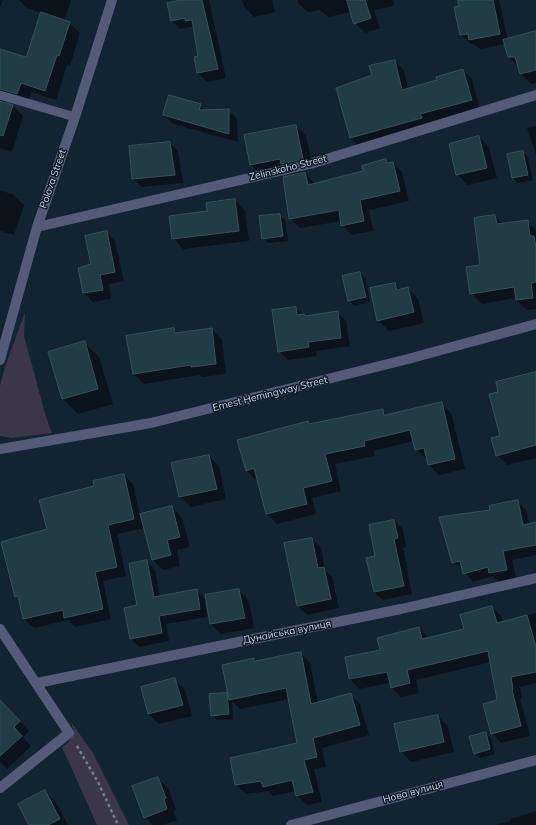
<!DOCTYPE html>
<html>
<head>
<meta charset="utf-8">
<style>
  body { margin:0 }
  canvas { display:block; background:#122332 }
</style>
</head>
<body>
<canvas width="536" height="825"></canvas>
<script>
const c = document.querySelector('canvas').getContext('2d');
c.lineJoin = 'round';
function fill(path, color) {
  c.fillStyle = color;
  c.fill(path, 'evenodd');
}
function strokePath(path, color, width, dash) {
  c.strokeStyle = color;
  c.lineWidth = width;
  c.lineCap = dash ? 'butt' : 'round';
  c.setLineDash(dash || []);
  c.stroke(path);
}
function drawText(font, color, halo, rows, align = 'center') {
  c.font = font + ' Mulish,sans-serif';
  c.lineWidth = 3;
  c.setLineDash([]);
  c.textBaseline = 'middle';
  c.strokeStyle = halo;
  c.fillStyle = color;
  for (const [text, x, y, turn = 0] of rows) {
    c.save();
    c.translate(x, y);
    c.rotate((+turn || 0) * Math.PI / 180);
    c.textAlign = isNaN(turn) ? turn : align;
    if (halo) c.strokeText(text, 0, 0);
    c.fillText(text, 0, 0);
    c.restore();
  }
}
const green = new Path2D(`
  M 25,312 L 24,336 L 46,417 L 52,433 L 12,438 L 0,436 L 0,386 L 5,367 Z
  M 71,722 L 93,753 L 129,825 L 97,825 L 62,747 L 69,742 L 74,732 Z`);
const shadow = new Path2D(`
  M 0,0 L 3,0 L 0,8 Z
  M 19,0 L 71,0 L 64,21 L 70,23 L 80,33 L 70,66 L 67,65 L 56,100 L 31,92 L 28,104 L 6,101 L 5,104 L 13,106 L 23,116 L 12,152 L 0,148 L 0,50 L 27,59 L 41,13 L 27,8 Z
  M 184,0 L 209,0 L 226,78 L 207,82 L 198,73 L 195,57 L 200,56 L 194,28 L 192,27 L 180,29 L 171,20 Z
  M 242,0 L 272,0 L 275,12 L 254,17 L 244,6 Z
  M 298,0 L 393,0 L 394,6 L 374,10 L 380,28 L 365,33 L 355,23 L 352,12 L 328,17 L 320,10 L 308,12 L 298,3 Z
  M 459,0 L 499,0 L 508,40 L 536,35 L 536,83 L 531,84 L 521,74 L 519,67 L 509,57 L 505,44 L 480,49 L 474,44 L 471,44 L 461,35 Z
  M 395,61 L 404,70 L 408,89 L 438,81 L 463,70 L 472,79 L 480,109 L 359,147 L 351,138 L 373,76 Z
  M 200,105 L 206,111 L 228,110 L 237,119 L 238,142 L 173,124 L 164,115 Z
  M 296,126 L 306,136 L 313,169 L 304,171 L 315,184 L 364,172 L 386,160 L 389,163 L 393,163 L 402,172 L 409,201 L 369,210 L 373,231 L 352,235 L 342,225 L 342,221 L 300,228 L 290,218 L 293,176 L 288,170 L 261,175 L 251,165 Z
  M 536,126 L 536,154 L 527,128 Z
  M 479,137 L 489,148 L 497,178 L 468,185 L 457,174 Z
  M 170,143 L 178,151 L 183,183 L 142,187 L 133,179 Z
  M 523,152 L 528,157 L 533,180 L 518,183 L 513,178 Z
  M 0,190 L 14,195 L 24,205 L 14,235 L 0,231 Z
  M 235,200 L 245,211 L 249,241 L 183,249 L 173,238 L 208,212 Z
  M 280,215 L 285,220 L 288,241 L 268,243 L 263,238 L 260,217 Z
  M 495,216 L 503,224 L 528,222 L 536,230 L 536,309 L 527,310 L 516,300 L 516,298 L 482,304 L 471,293 L 482,266 Z
  M 106,232 L 115,241 L 124,281 L 109,284 L 111,299 L 93,302 L 84,293 L 79,268 L 92,265 Z
  M 360,273 L 365,278 L 370,302 L 354,306 L 349,300 Z
  M 395,284 L 401,290 L 408,288 L 418,299 L 424,323 L 389,331 L 378,320 Z
  M 296,309 L 306,317 L 337,312 L 346,321 L 350,346 L 316,351 L 317,356 L 288,360 L 279,351 Z
  M 174,329 L 178,333 L 212,329 L 222,340 L 226,374 L 202,377 L 200,375 L 144,384 L 134,374 Z
  M 84,342 L 99,357 L 113,404 L 78,414 L 63,399 L 50,352 Z
  M 536,373 L 536,458 L 507,465 L 497,455 L 501,436 L 500,393 Z
  M 441,403 L 451,413 L 465,469 L 439,475 L 429,465 L 428,459 L 426,459 L 416,449 L 414,441 L 373,451 L 375,456 L 335,464 L 341,491 L 312,498 L 316,514 L 277,524 L 267,514 L 258,480 L 256,480 L 246,470 L 308,422 L 311,424 L 383,410 L 387,415 Z
  M 209,456 L 219,466 L 226,499 L 191,507 L 180,497 Z
  M 124,475 L 133,484 L 140,515 L 172,507 L 182,518 L 190,547 L 177,550 L 180,566 L 163,570 L 153,560 L 145,528 L 117,534 L 126,576 L 103,581 L 111,619 L 75,627 L 68,620 L 34,628 L 24,619 L 20,600 L 16,596 L 48,530 L 95,487 Z
  M 517,501 L 526,510 L 530,525 L 536,523 L 536,555 L 512,560 L 516,579 L 499,582 L 493,576 L 473,582 L 464,571 L 453,562 L 491,510 Z
  M 394,521 L 403,529 L 406,547 L 403,548 L 412,594 L 383,600 L 374,592 L 377,557 Z
  M 312,539 L 321,548 L 325,570 L 332,577 L 339,608 L 307,615 L 298,606 Z
  M 147,562 L 155,570 L 160,597 L 196,590 L 206,600 L 205,600 L 207,617 L 166,624 L 169,641 L 139,647 L 131,639 Z
  M 239,590 L 249,601 L 254,628 L 221,634 L 211,624 Z
  M 492,607 L 501,616 L 503,622 L 536,613 L 536,683 L 520,687 L 522,699 L 520,699 L 530,736 L 501,743 L 492,733 L 498,701 L 491,662 L 416,680 L 419,693 L 401,697 L 392,688 L 390,683 L 359,689 L 350,679 L 346,658 L 381,651 L 419,628 L 429,638 L 465,630 Z
  M 301,653 L 310,663 L 318,703 L 351,695 L 360,704 L 369,735 L 322,748 L 326,767 L 314,769 L 322,802 L 307,805 L 297,795 L 296,791 L 273,796 L 268,791 L 246,794 L 236,785 L 298,744 L 289,699 L 240,709 L 232,701 L 233,719 L 217,720 L 212,715 L 227,694 L 230,697 L 253,659 L 256,662 Z
  M 175,680 L 185,690 L 192,716 L 159,724 L 149,714 L 142,688 Z
  M 7,708 L 29,731 L 23,737 L 31,746 L 7,769 L 0,762 L 0,714 Z
  M 438,716 L 448,726 L 454,752 L 411,762 L 401,751 Z
  M 486,733 L 491,739 L 495,754 L 480,758 L 474,753 Z
  M 157,778 L 168,788 L 176,809 L 173,811 L 177,820 L 163,825 L 153,825 L 145,817 Z
  M 44,791 L 55,801 L 68,825 L 30,825 Z
  M 536,811 L 536,825 L 495,825 L 510,821 L 510,819 Z`);
const building = new Path2D(`
  M 182,0 L 202,0 L 218,69 L 197,73 L 194,57 L 198,56 L 192,20 L 185,21 L 185,18 L 171,21 L 167,3 Z
  M 347,0 L 365,0 L 371,18 L 354,24 Z
  M 458,0 L 493,0 L 500,34 L 469,40 L 468,34 L 460,35 L 454,7 L 459,6 Z
  M 41,12 L 70,22 L 59,56 L 57,55 L 45,91 L 21,83 L 17,94 L 0,89 L 0,49 L 26,57 Z
  M 536,31 L 536,70 L 520,74 L 515,57 L 508,57 L 503,40 Z
  M 395,60 L 402,90 L 437,80 L 436,77 L 463,69 L 472,100 L 420,114 L 422,118 L 350,138 L 336,88 L 372,75 L 369,66 Z
  M 169,95 L 201,104 L 199,110 L 229,109 L 229,134 L 163,115 Z
  M 0,101 L 13,105 L 3,136 L 0,135 Z
  M 296,125 L 303,159 L 281,164 L 280,159 L 250,165 L 244,135 Z
  M 479,136 L 487,168 L 456,175 L 449,144 Z
  M 170,142 L 175,175 L 132,179 L 129,146 Z
  M 523,151 L 528,175 L 512,178 L 507,154 Z
  M 386,159 L 387,163 L 393,162 L 400,191 L 360,200 L 364,221 L 341,226 L 339,210 L 289,219 L 283,177 L 305,172 L 308,185 L 363,171 L 362,166 Z
  M 235,199 L 239,231 L 172,239 L 169,216 L 207,211 L 206,203 Z
  M 280,214 L 283,236 L 262,239 L 259,216 Z
  M 495,215 L 497,224 L 528,220 L 530,236 L 534,236 L 536,249 L 536,282 L 531,283 L 533,298 L 516,300 L 514,287 L 470,294 L 466,267 L 480,265 L 474,218 Z
  M 107,231 L 115,272 L 100,275 L 103,290 L 83,293 L 78,268 L 91,264 L 85,236 Z
  M 360,272 L 366,297 L 348,301 L 342,276 Z
  M 395,283 L 397,290 L 408,287 L 414,312 L 377,321 L 370,288 Z
  M 296,307 L 297,315 L 304,314 L 305,316 L 338,311 L 341,338 L 308,342 L 309,347 L 278,352 L 272,310 Z
  M 174,328 L 175,333 L 212,328 L 216,364 L 191,367 L 191,365 L 133,374 L 126,336 Z
  M 85,341 L 98,389 L 62,399 L 48,352 Z
  M 536,372 L 536,445 L 496,456 L 491,438 L 500,436 L 489,394 L 498,392 L 496,382 Z
  M 442,402 L 455,459 L 428,465 L 424,448 L 415,450 L 410,430 L 364,441 L 365,446 L 325,454 L 332,481 L 303,488 L 307,504 L 266,514 L 254,468 L 246,471 L 237,440 L 308,421 L 309,424 L 383,409 L 384,415 Z
  M 209,455 L 217,489 L 179,497 L 171,463 Z
  M 124,474 L 134,519 L 108,525 L 117,567 L 95,572 L 103,609 L 64,618 L 63,610 L 23,619 L 18,596 L 15,597 L 1,542 L 47,529 L 39,500 L 94,486 L 93,481 Z
  M 518,500 L 523,525 L 536,522 L 536,545 L 503,551 L 507,570 L 489,573 L 488,567 L 463,574 L 460,561 L 452,563 L 439,517 L 490,510 L 489,506 Z
  M 172,506 L 180,537 L 167,540 L 171,555 L 152,560 L 140,514 Z
  M 394,520 L 398,538 L 394,539 L 404,586 L 374,592 L 366,558 L 375,556 L 369,525 Z
  M 312,538 L 318,568 L 324,567 L 331,599 L 297,606 L 284,543 Z
  M 147,560 L 154,597 L 197,589 L 200,609 L 159,616 L 162,633 L 130,639 L 124,608 L 137,605 L 129,564 Z
  M 239,589 L 245,618 L 210,624 L 205,595 Z
  M 492,606 L 497,623 L 527,615 L 536,647 L 536,672 L 511,677 L 513,689 L 512,690 L 521,726 L 491,734 L 483,704 L 497,700 L 488,651 L 407,670 L 410,683 L 391,688 L 387,672 L 349,679 L 345,657 L 380,650 L 377,638 L 419,627 L 422,639 L 464,629 L 460,615 Z
  M 301,652 L 311,704 L 351,693 L 360,725 L 313,738 L 317,757 L 304,760 L 313,792 L 296,796 L 292,780 L 263,787 L 261,781 L 235,785 L 230,758 L 297,743 L 286,688 L 229,700 L 222,665 L 254,658 L 254,661 Z
  M 175,678 L 183,705 L 148,714 L 141,687 Z
  M 227,693 L 229,714 L 211,716 L 209,694 Z
  M 0,700 L 20,721 L 14,727 L 22,736 L 0,756 Z
  M 438,715 L 444,742 L 400,752 L 394,724 Z
  M 486,732 L 490,749 L 474,754 L 469,737 Z
  M 158,777 L 166,798 L 164,800 L 167,809 L 144,818 L 132,786 Z
  M 45,790 L 60,819 L 48,825 L 29,825 L 18,804 Z`);
const path = new Path2D(`
  M 77,746 L 98,782 L 118,825`);
const service = new Path2D(`
  M 0,95 L 75,117`);
const minor = new Path2D(`
  M 37,227 L 310,164 L 536,95
  M 0,449 L 151,423 L 408,359 L 536,324
  M 0,629 L 69,733 L 0,788
  M 37,683 L 401,609 L 536,578
  M 291,825 L 536,760`);
const tertiary = new Path2D(`
  M 0,360 L 37,227 L 75,117 L 112,0`);
const streetNames = [
  ["Zelinskoho Street",288,168,-14],
  ["Polova Street",53,179,-71],
  ["Ernest Hemingway Street",270,394,-14],
  ["Дунайська вулиця",287,632,-11],
  ["Нова вулиця",413,792,-15]
];
fill(green, '#3c364a');
fill(shadow, '#0007');
fill(building, '#213c44');
strokePath(building, '#355159', 1);
strokePath(path, '#75838f', 2.5, [3, 3]);
strokePath(service, '#535b79', 9);
strokePath(minor, '#535b79', 10);
strokePath(tertiary, '#535b79', 10);
drawText('10px', '#ccd7e1', '#091a28', streetNames);
</script>
</body>
</html>
